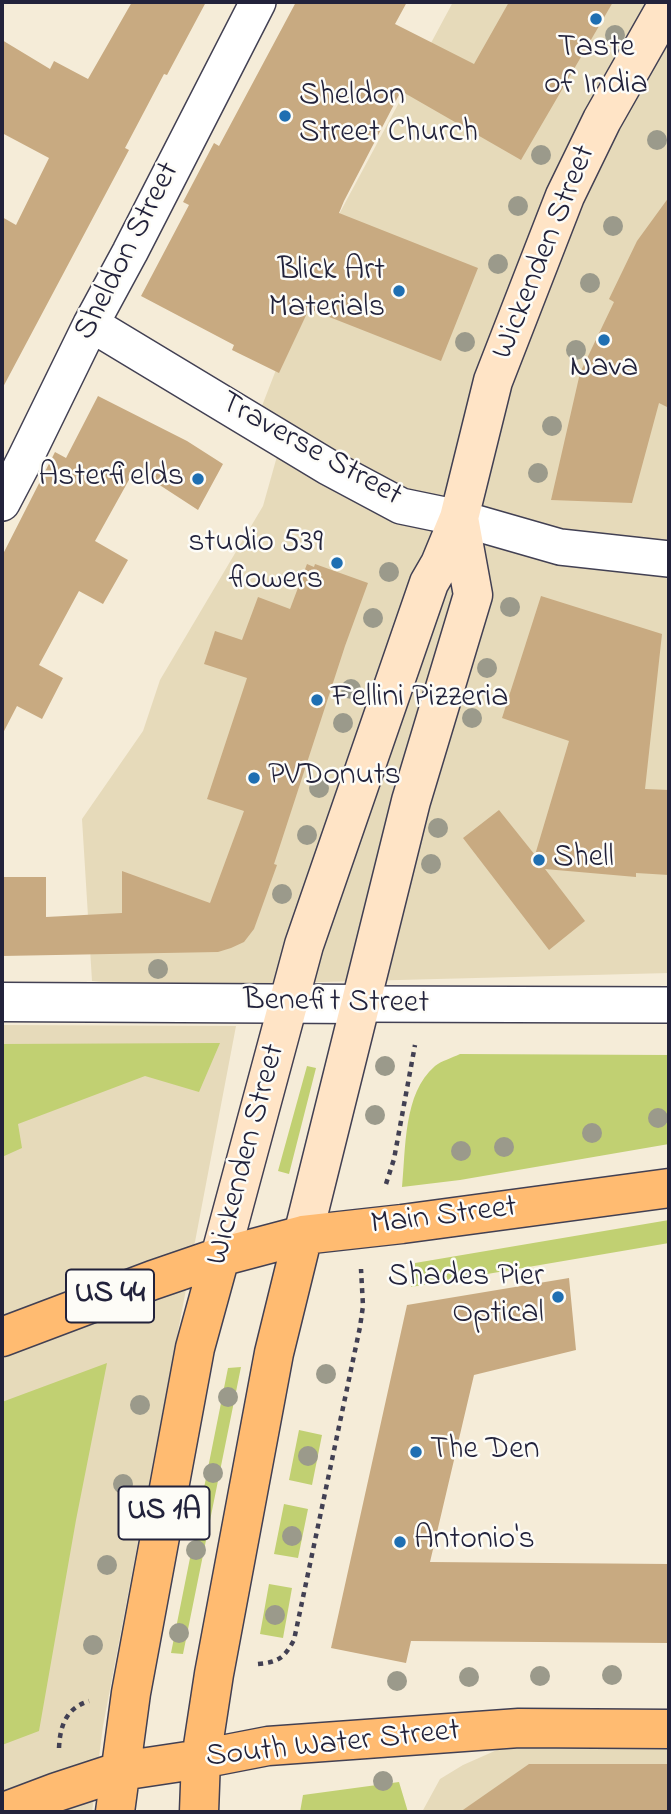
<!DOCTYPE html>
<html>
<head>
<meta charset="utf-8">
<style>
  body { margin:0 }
  #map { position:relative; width:671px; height:1814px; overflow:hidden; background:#f5ecd8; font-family:"Indie Flower",sans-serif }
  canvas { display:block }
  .frame { position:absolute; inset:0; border:4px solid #22223b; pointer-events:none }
</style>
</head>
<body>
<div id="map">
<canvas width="671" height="1814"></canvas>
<div class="frame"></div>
</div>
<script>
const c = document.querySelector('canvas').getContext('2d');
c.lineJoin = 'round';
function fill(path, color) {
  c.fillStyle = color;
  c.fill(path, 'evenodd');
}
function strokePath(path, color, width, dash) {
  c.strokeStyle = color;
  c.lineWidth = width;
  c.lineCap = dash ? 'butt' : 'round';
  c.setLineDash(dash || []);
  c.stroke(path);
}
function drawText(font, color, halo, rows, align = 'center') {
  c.font = font + ' "Indie Flower",sans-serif';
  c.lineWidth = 5;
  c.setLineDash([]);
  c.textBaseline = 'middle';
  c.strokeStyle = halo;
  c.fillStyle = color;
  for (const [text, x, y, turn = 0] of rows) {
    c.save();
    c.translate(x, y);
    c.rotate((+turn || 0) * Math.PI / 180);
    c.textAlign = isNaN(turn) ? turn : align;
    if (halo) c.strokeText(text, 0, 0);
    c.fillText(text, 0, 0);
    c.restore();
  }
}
const built = new Path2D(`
  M 453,2 L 669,2 L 669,973 L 244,984 L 239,996 L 92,981 L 82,819 L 143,731 L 160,680 L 263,506 L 285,428 L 260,411 L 330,231 Z
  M 2,1025 L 236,1026 L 103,1726 L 92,1812 L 2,1812 Z
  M 558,1723 L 669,1726 L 669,1812 L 422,1812 L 440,1779 L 463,1765 Z`);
const green = new Path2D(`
  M 220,1043 L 199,1092 L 145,1076 L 18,1124 L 22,1148 L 2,1157 L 2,1044 Z
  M 460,1054 L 669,1055 L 669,1144 L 460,1180 L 402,1187 C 406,1149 403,1093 435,1066 C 441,1061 452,1058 460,1054 Z
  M 307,1066 L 316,1068 L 289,1174 L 278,1171 Z
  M 669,1220 L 669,1243 L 411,1287 L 415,1263 Z
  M 107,1363 L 76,1520 L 39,1731 L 2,1745 L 2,1402 Z
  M 241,1367 L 183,1654 L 171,1653 L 228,1368 Z
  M 299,1430 L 322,1435 L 312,1485 L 289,1480 Z
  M 284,1504 L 308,1509 L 298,1558 L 274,1554 Z
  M 269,1584 L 292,1588 L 283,1638 L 260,1634 Z
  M 399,1782 L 408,1812 L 300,1812 L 303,1795 Z`);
const building = new Path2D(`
  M 132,2 L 206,2 L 167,75 L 164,74 L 125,148 L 129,150 L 2,389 L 2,217 L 16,225 L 49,158 L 2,133 L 2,40 L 50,69 L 54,61 L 88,79 Z
  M 296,2 L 407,2 L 395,24 L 474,64 L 509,2 L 613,2 L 521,160 L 401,91 L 344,201 L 339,213 L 478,268 L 441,361 L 309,309 L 279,373 L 232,350 L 234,345 L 141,296 L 189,205 L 183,202 L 214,143 L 219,146 Z
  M 669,197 L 669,408 L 659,403 L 632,503 L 551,500 L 580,373 L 614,302 L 609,299 L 637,241 Z
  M 98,396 L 187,441 L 223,464 L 198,510 L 135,469 L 95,541 L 128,560 L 103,604 L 79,591 L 39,665 L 63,678 L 42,719 L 17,706 L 2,735 L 2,556 L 55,452 L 66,458 Z
  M 307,564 L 314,567 L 315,564 L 368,583 L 345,646 L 274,864 L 277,865 L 254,929 L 244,942 L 231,948 L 218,952 L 2,956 L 2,877 L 46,877 L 46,917 L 122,913 L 122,871 L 210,903 L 244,811 L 207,799 L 247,678 L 204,664 L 215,631 L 242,640 L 258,597 L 290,609 Z
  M 541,596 L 662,634 L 645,789 L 669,790 L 669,875 L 636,873 L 636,877 L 545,869 L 585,921 L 549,950 L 463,838 L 499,810 L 535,855 L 569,741 L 502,718 Z
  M 569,1278 L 576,1350 L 474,1375 L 430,1562 L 669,1564 L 669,1643 L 411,1641 L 406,1663 L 331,1648 L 407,1305 Z
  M 529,1764 L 669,1764 L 669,1812 L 460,1812 Z`);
const path = new Path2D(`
  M 386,1184 L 394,1159 L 415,1045
  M 258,1664 C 279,1662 284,1658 294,1640 L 360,1327 L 363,1306 L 361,1269
  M 59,1748 C 60,1726 66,1708 89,1701`);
const minor = new Path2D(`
  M 91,324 L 328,467 L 401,506 L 459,518 L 560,547 L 669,559
  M 2,503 L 23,463 L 91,324 L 130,252 L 258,2
  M 361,1004 L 669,1005`);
const tertiary = new Path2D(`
  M 2,1002 L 361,1004`);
const secondary = new Path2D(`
  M 303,1235 L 411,801 L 473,595 L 459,518
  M 220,1257 L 304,945 L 429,583 L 440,564 L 459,518 L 493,381 L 565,196 L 602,120 L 669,2`);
const primary = new Path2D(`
  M 2,1337 L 153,1280 L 220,1257 L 303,1235 L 402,1224 L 669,1188
  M 4,1812 L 57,1792 L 121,1771 L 201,1759 L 268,1746 L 519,1728 L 669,1729
  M 115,1812 L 131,1693 L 195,1348 L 220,1257
  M 199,1812 L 201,1759 L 214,1674 L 274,1353 L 303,1235`);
const trees = [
  [615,35],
  [657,140],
  [541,155],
  [518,206],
  [613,226],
  [498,264],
  [590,283],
  [465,342],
  [576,350],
  [552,426],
  [538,473],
  [389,572],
  [510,607],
  [373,618],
  [487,668],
  [351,689],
  [472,718],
  [343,723],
  [319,788],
  [438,828],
  [307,835],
  [431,864],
  [282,894],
  [158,969],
  [385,1066],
  [375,1115],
  [658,1118],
  [592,1133],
  [504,1147],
  [461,1151],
  [326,1374],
  [228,1397],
  [140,1405],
  [308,1456],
  [213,1473],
  [123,1484],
  [292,1536],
  [196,1550],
  [107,1565],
  [275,1615],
  [179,1633],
  [93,1645],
  [612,1675],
  [540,1676],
  [469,1677],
  [397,1681],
  [383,1781]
];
const markers = [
  [596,19,7,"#1f6fb2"],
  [285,116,7,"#1f6fb2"],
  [399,291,7,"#1f6fb2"],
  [604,340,7,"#1f6fb2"],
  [198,479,7,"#1f6fb2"],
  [337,563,7,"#1f6fb2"],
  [317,700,7,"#1f6fb2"],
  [254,778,7,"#1f6fb2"],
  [539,860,7,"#1f6fb2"],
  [558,1297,7,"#1f6fb2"],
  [416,1452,7,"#1f6fb2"],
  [400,1542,7,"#1f6fb2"]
];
const shields = [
  [110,1296,88],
  [164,1513,91]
];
const shieldNames = [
  ["US 44",110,1296],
  ["US 1A",164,1513]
];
const poiNames = [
  ["Taste",596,50,"center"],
  ["of India",596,87,"center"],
  ["Sheldon",299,98],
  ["Street Church",299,135],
  ["Blick Art",385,273,"right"],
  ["Materials",385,310,"right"],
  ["Nava",604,370,"center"],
  ["Asterfields",184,479,"right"],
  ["studio 539",323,545,"right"],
  ["flowers",323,582,"right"],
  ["Fellini Pizzeria",331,700],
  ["PVDonuts",268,778],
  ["Shell",553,860],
  ["Shades Pier",544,1279,"right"],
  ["Optical",544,1316,"right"],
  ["The Den",430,1452],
  ["Antonio's",414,1542]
];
const streetNames = [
  ["Sheldon Street",129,252,-63],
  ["Wickenden Street",546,253,-68],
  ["Traverse Street",310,451,29],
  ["Benefit Street",336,1004,1],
  ["Wickenden Street",248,1155,-75],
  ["Main Street",444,1218,-7],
  ["South Water Street",333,1746,-6]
];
fill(built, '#e6daba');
fill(green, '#c1d072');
fill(building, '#c8aa81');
strokePath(minor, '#424053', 38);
strokePath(tertiary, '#424053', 41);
strokePath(secondary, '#424053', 41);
strokePath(primary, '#424053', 41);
strokePath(path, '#424053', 4.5, [5, 5]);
strokePath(minor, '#fff', 35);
strokePath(tertiary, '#fff', 38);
strokePath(secondary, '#ffe4c6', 38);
strokePath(primary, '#ffbb71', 38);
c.fillStyle = '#9b9a8b';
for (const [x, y] of trees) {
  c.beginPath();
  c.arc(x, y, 10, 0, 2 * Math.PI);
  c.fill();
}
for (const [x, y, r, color] of markers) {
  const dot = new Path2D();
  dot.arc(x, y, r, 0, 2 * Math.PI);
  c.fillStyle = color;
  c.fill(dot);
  strokePath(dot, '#fdfcf7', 2.5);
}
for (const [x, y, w] of shields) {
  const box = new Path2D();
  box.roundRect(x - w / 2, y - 26.5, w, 53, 5);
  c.fillStyle = '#fdfcf7';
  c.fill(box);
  strokePath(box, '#22223b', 2);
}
drawText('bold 30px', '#22223b', null, shieldNames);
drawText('32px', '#22223b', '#fdfcf7', poiNames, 'left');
drawText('32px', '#22223b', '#fdfcf7', streetNames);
</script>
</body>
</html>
